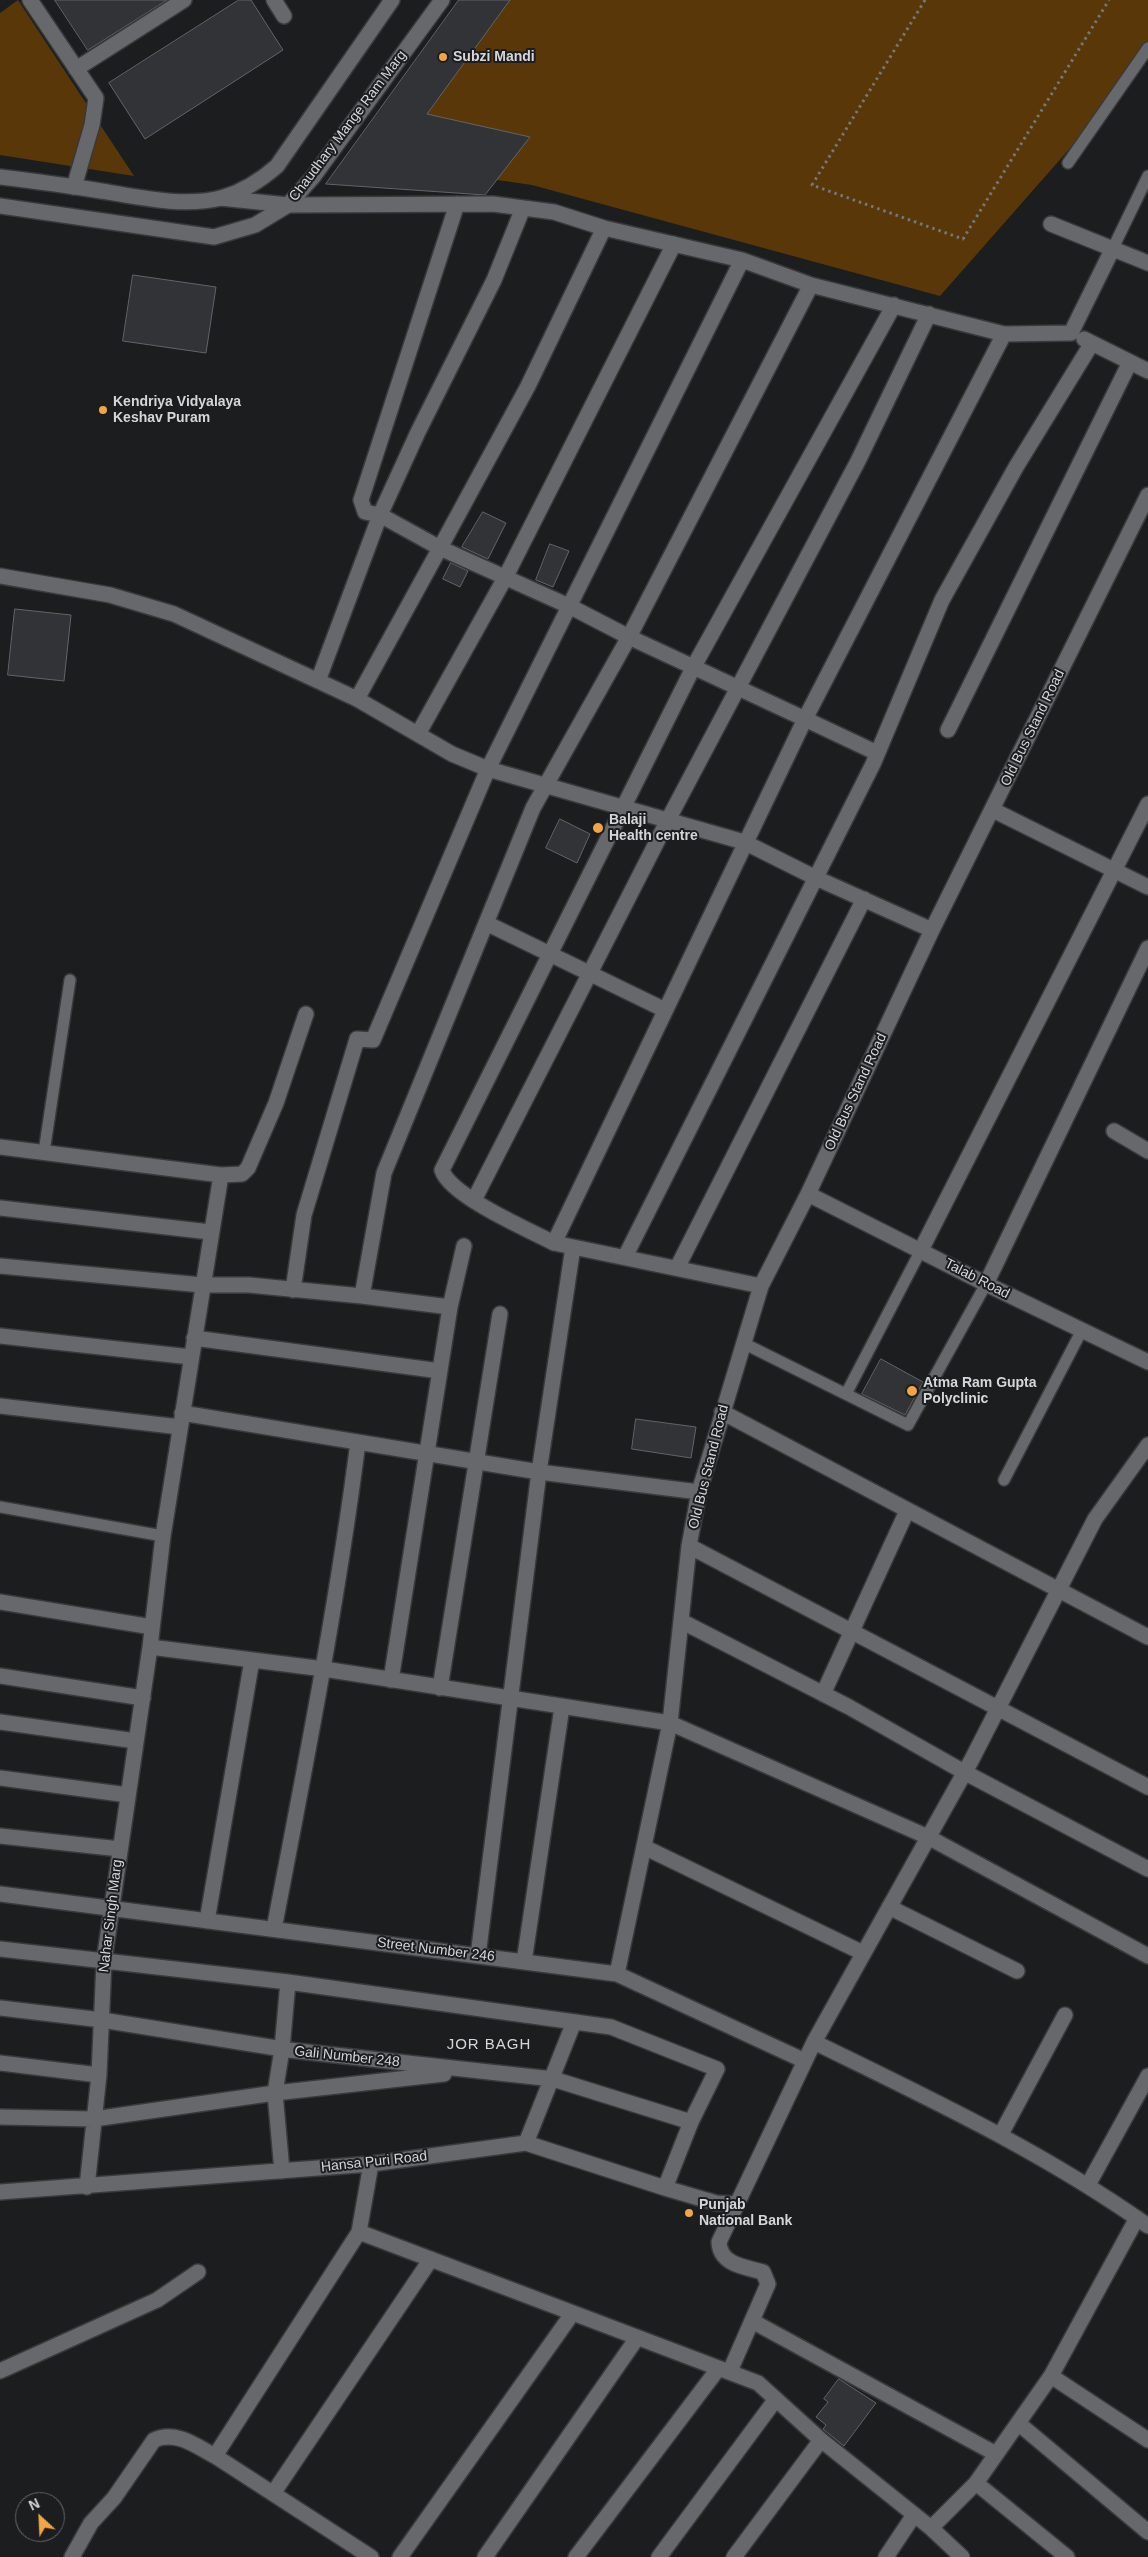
<!DOCTYPE html>
<html>
<head>
<meta charset="utf-8">
<style>
  body { margin:0 }
  #map { position:relative; width:1148px; height:2557px; overflow:hidden; background:#1b1d1f; font-family:Helvetica,sans-serif }
  canvas { display:block }
  .north { position:absolute; left:15px; top:2492px; width:50px; height:50px; box-sizing:border-box; background:#1b1d1f; border:1px solid #656769; border-radius:50%; rotate:335deg; font-size:14px; font-weight:700; line-height:20px; text-align:center; color:#d5d6d8 }
  .north::after { content:''; display:block; margin:auto; width:18px; height:22px; background:#f3a443; clip-path:polygon(50% 0,100% 100%,50% 72%,0 100%) }
</style>
</head>
<body>
<div id="map">
<canvas width="1148" height="2557"></canvas>
<div class="north">N</div>
</div>
<script>
const c = document.querySelector('canvas').getContext('2d');
c.lineJoin = 'round';
function fill(path, color) {
  c.fillStyle = color;
  c.fill(path, 'evenodd');
}
function strokePath(path, color, width, dash) {
  c.strokeStyle = color;
  c.lineWidth = width;
  c.lineCap = dash ? 'butt' : 'round';
  c.setLineDash(dash || []);
  c.stroke(path);
}
function drawText(font, color, halo, rows, align = 'center') {
  c.font = font + ' Helvetica,sans-serif';
  c.lineWidth = 4;
  c.setLineDash([]);
  c.textBaseline = 'middle';
  c.strokeStyle = halo;
  c.fillStyle = color;
  for (const [text, x, y, turn = 0] of rows) {
    c.save();
    c.translate(x, y);
    c.rotate((+turn || 0) * Math.PI / 180);
    c.textAlign = isNaN(turn) ? turn : align;
    if (halo) c.strokeText(text, 0, 0);
    c.fillText(text, 0, 0);
    c.restore();
  }
}
const green = new Path2D(`
  M 18,0 L 134,176 L 0,155 L 0,13 Z
  M 491,0 L 1148,0 L 1148,57 L 1145,63 L 940,296 L 532,185 L 407,167 L 387,143 Z`);
const building = new Path2D(`
  M 55,0 L 167,0 L 88,50 Z
  M 239,0 L 251,0 L 283,50 L 145,139 L 109,83 Z
  M 459,0 L 510,0 L 427,114 L 530,137 L 485,195 L 326,184 Z
  M 133,275 L 216,287 L 206,353 L 123,341 Z
  M 483,512 L 506,523 L 488,559 L 462,547 Z
  M 550,544 L 569,551 L 553,587 L 536,580 Z
  M 451,563 L 468,571 L 460,587 L 443,579 Z
  M 15,609 L 71,615 L 64,681 L 8,675 Z
  M 560,819 L 590,834 L 577,863 L 546,848 Z
  M 881,1359 L 923,1382 L 905,1415 L 862,1394 Z
  M 636,1419 L 696,1427 L 691,1458 L 632,1449 Z
  M 839,2379 L 876,2403 L 844,2446 L 823,2429 L 826,2425 L 816,2417 L 828,2402 L 824,2399 Z`);
const path = new Path2D(`
  M 925,0 L 812,185 L 963,239 L 1109,0`);
const lane = new Path2D(`
  M 1068,163 L 1148,48
  M 1113,248 L 1148,176
  M 44,1152 L 70,980
  M 743,1343 L 908,1425 L 986,1284
  M 846,1394 L 921,1250
  M 1004,1480 L 1082,1330
  M 0,1507 L 163,1536`);
const street = new Path2D(`
  M 30,0 L 96,98 L 92,125 L 74,187
  M 274,0 L 284,16
  M 76,69 L 184,0
  M 220,198 L 288,205 L 493,204 L 554,212 L 604,228 L 528,386 L 440,548 L 571,607 L 629,637 L 805,719 L 554,1243 L 761,1286
  M 1051,224 L 1148,263
  M 604,228 L 742,260 L 811,285 L 1004,334 L 805,719 L 877,753
  M 1004,334 L 1071,333 L 1113,248
  M 1084,339 L 1148,371
  M 0,576 L 110,595 L 174,614 L 357,699 L 452,754 L 488,769 L 744,842 L 816,878 L 932,930
  M 318,681 L 380,515 L 418,432 L 494,280 L 523,208
  M 357,699 L 440,548 L 380,515 L 365,512 L 361,500 L 457,204
  M 948,730 L 1130,362
  M 418,734 L 505,578 L 674,244
  M 993,810 L 1148,887
  M 486,923 L 665,1010
  M 1114,1131 L 1148,1151
  M 0,1147 L 221,1175 L 242,1174 L 248,1168 L 276,1103 L 306,1014
  M 221,1175 L 163,1536 L 150,1647 L 324,1669 L 670,1723 L 928,1837 L 1148,1956
  M 808,1194 L 986,1284 L 1148,1362
  M 474,1200 L 668,820 L 858,461 L 929,314
  M 0,1208 L 210,1232
  M 554,1243 C 529,1230 450,1196 442,1170 L 694,666 L 894,305
  M 921,1250 L 1148,804
  M 625,1257 L 873,764 L 942,600 L 1016,467 L 1092,343
  M 0,1266 L 202,1285 L 249,1285 L 362,1296
  M 677,1268 L 864,899
  M 986,1284 L 1148,948
  M 293,1290 L 304,1215 L 357,1039 L 373,1040 L 488,769 L 742,260
  M 450,1307 L 362,1296 L 384,1173 L 533,808 L 629,637 L 811,285
  M 0,1336 L 191,1357
  M 194,1338 L 440,1371
  M 0,1406 L 180,1427
  M 722,1412 L 1148,1637
  M 182,1413 L 539,1472 L 699,1492
  M 689,1546 L 1148,1787
  M 0,1602 L 152,1627
  M 681,1621 L 849,1707 L 964,1772 L 1148,1869
  M 0,1676 L 143,1698
  M 391,1680 L 450,1307 L 464,1246
  M 440,1688 L 500,1314
  M 823,1694 L 907,1511
  M 0,1722 L 136,1741
  M 0,1778 L 128,1795
  M 0,1836 L 120,1849
  M 644,1847 L 863,1953
  M 0,1894 L 617,1974 L 805,2061
  M 889,1907 L 1017,1971
  M 207,1921 L 252,1660
  M 274,1929 C 305,1767 337,1606 358,1442
  M 0,1949 L 288,1982 L 611,2027 L 717,2069 L 691,2122 L 665,2188
  M 478,1956 L 539,1472 L 573,1247
  M 524,1962 L 562,1707
  M 617,1974 L 670,1723 L 689,1546 L 699,1492 L 761,1286 L 808,1194 L 932,930 L 1148,495
  M 0,2008 L 102,2020 L 289,2050 L 553,2079 L 691,2122
  M 814,2042 C 930,2099 1042,2151 1148,2226
  M 0,2063 L 99,2075
  M 0,2117 L 94,2119 L 275,2093 L 444,2074
  M 1001,2134 L 1065,2015
  M 526,2143 L 574,2022
  M 371,2164 L 359,2232 L 758,2383 L 821,2440 L 734,2557
  M 282,2171 L 275,2093 L 282,2049 L 288,1982
  M 1088,2185 L 1148,2076
  M 87,2187 L 99,2075 L 104,1961 L 150,1647
  M 0,2192 L 371,2164 L 526,2143 L 665,2188 L 716,2203 L 738,2204
  M 359,2232 L 215,2456 L 371,2557
  M 752,2321 L 996,2454
  M 0,2371 L 157,2300 L 198,2272
  M 730,2371 L 768,2284 L 763,2272 C 745,2267 720,2265 719,2242 L 814,2042 L 971,1761 L 1095,1519 L 1148,1445
  M 1051,2376 L 1148,2440
  M 1018,2423 L 1148,2532
  M 821,2440 L 931,2528 L 962,2557
  M 976,2483 L 1067,2557
  M 274,2492 L 431,2259
  M 931,2528 L 976,2483 L 1051,2376 L 1137,2218
  M 72,2557 L 91,2523 L 114,2498 L 154,2440 C 176,2430 196,2446 215,2456
  M 400,2557 L 572,2314
  M 485,2557 L 637,2338
  M 576,2557 L 718,2369
  M 659,2557 L 776,2399
  M 886,2557 L 914,2515`);
const secondary = new Path2D(`
  M 0,177 C 32,181 63,185 95,190 C 135,196 181,208 221,198 C 242,192 260,181 277,166 L 392,0
  M 0,206 L 214,237 L 255,225 L 288,205 L 313,177 L 442,0`);
const markers = [
  [443,57,5,"#f3a443"],
  [103,410,5,"#f3a443"],
  [598,828,6,"#f3a443"],
  [912,1391,6,"#f3a443"],
  [689,2213,5,"#f3a443"]
];
const poiNames = [
  ["Subzi Mandi",453,57],
  ["Kendriya Vidyalaya",113,402],
  ["Keshav Puram",113,418],
  ["Balaji",609,820],
  ["Health centre",609,836],
  ["Atma Ram Gupta",923,1383],
  ["Polyclinic",923,1399],
  ["Punjab",699,2205],
  ["National Bank",699,2221]
];
const streetNames = [
  ["Chaudhary Mange Ram Marg",348,126,-53],
  ["Old Bus Stand Road",1033,728,-64],
  ["Old Bus Stand Road",856,1092,-65],
  ["Talab Road",977,1279,27],
  ["Old Bus Stand Road",709,1467,-76],
  ["Nahar Singh Marg",111,1916,-83],
  ["Street Number 246",436,1950,7],
  ["Gali Number 248",347,2057,6],
  ["Hansa Puri Road",374,2162,-6]
];
const neighbourhoodNames = [
  ["JOR BAGH",489,2045]
];
fill(green, '#5a3709');
fill(building, '#313336');
strokePath(building, '#626468', 1);
strokePath(lane, '#38393b', 14);
strokePath(street, '#38393b', 18);
strokePath(secondary, '#38393b', 18);
strokePath(path, '#757779', 3, [2.5, 4]);
strokePath(lane, '#66686b', 11);
strokePath(street, '#66686b', 15);
strokePath(secondary, '#66686b', 15);
for (const [x, y, r, color] of markers) {
  const dot = new Path2D();
  dot.arc(x, y, r, 0, 2 * Math.PI);
  c.fillStyle = color;
  c.fill(dot);
  strokePath(dot, '#1b1d1f', 2);
}
drawText('bold 14px', '#d5d6d8', '#1b1d1f', poiNames, 'left');
drawText('14px', '#d5d6d8', '#1b1d1f', streetNames);
c.letterSpacing = '1px';
drawText('15px', '#d5d6d8', '#1b1d1f', neighbourhoodNames);
c.letterSpacing = '0px';
</script>
</body>
</html>
